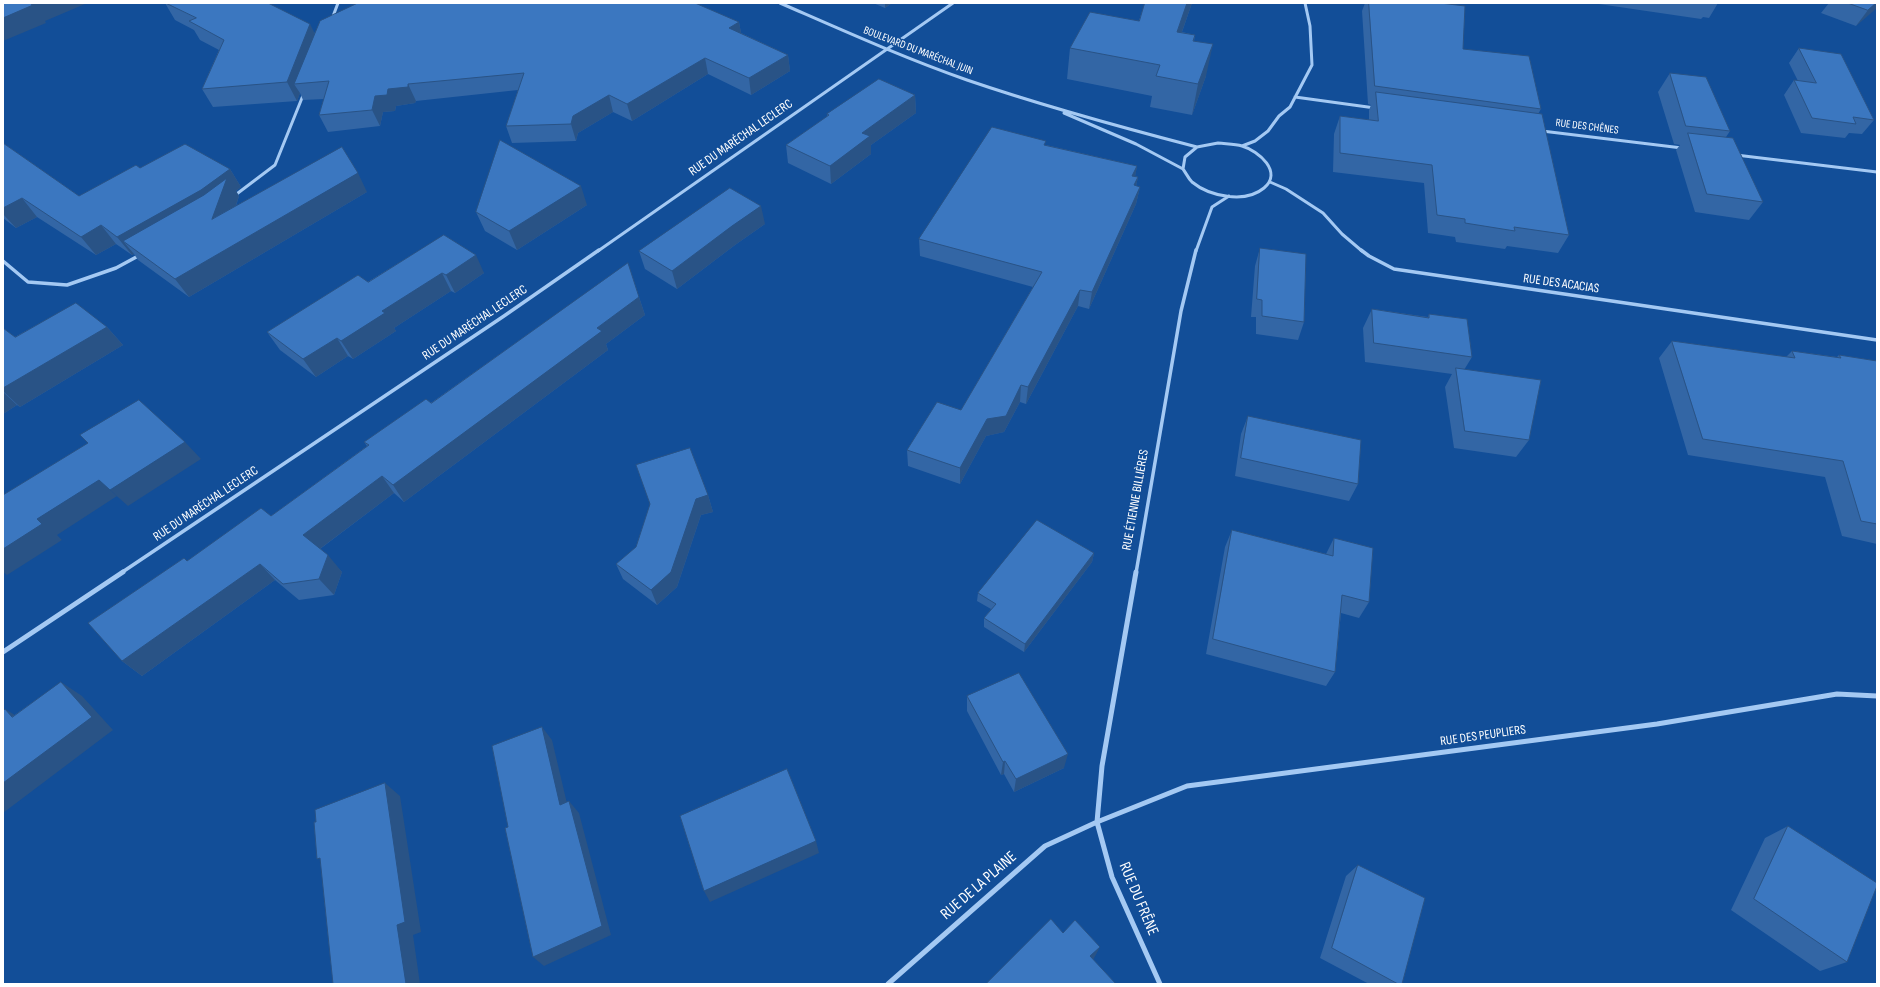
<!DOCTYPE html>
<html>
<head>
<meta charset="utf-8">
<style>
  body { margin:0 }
  #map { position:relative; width:1880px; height:987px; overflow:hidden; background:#124e98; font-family:"Sofia Sans Condensed",sans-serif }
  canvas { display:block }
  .frame { position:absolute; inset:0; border:4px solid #fff; pointer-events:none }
</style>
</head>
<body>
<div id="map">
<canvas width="1880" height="987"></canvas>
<div class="frame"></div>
</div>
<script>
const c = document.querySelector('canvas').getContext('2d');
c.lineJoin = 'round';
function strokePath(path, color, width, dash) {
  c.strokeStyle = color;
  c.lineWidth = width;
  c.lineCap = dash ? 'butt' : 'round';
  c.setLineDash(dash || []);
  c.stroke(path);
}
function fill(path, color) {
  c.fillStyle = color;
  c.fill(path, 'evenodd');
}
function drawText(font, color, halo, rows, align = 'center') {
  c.font = font + ' "Sofia Sans Condensed",sans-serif';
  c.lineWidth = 3;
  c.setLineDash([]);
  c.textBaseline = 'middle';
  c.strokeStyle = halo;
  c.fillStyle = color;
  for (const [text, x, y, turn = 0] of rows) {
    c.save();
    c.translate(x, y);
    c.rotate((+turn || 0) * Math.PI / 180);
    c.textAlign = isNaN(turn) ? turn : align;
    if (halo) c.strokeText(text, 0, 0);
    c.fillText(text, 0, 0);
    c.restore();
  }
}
const minorFar2 = new Path2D(`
  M 780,3 C 842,30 904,58 967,80 C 1043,106 1120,127 1197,147
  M 332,19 L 338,3
  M 1295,97 L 1375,108
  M 1064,113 L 1136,144 L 1183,169
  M 1542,131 L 1682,148
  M 1218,143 C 1226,144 1235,144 1242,146 C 1259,151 1283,172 1264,188 C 1245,204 1209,196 1192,182 C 1188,178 1186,173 1183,169 L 1185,157 L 1197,147 Z
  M 1242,146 L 1255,141 L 1268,131 L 1279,116 L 1290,107 L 1312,65 L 1310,26 L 1305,3
  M 1736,155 L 1877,172
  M 1270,182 L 1286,189 L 1323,213 L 1342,234 L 1362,251
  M 234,196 L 275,165 L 304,93
  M 598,251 L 953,3
  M 1196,251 L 1212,207 L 1229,196`);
const minorFar1 = new Path2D(`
  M 1361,250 L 1369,256 L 1394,269 L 1877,340
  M 3,261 L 28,282 L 67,285 L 116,268 L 140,255
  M 121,573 L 504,316 L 599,250
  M 1136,573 L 1181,311 L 1196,250`);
const minor = new Path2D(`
  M 1136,572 L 1102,766 L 1097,822 L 1112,877 L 1160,984
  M 3,652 L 123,572
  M 888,984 L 1045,846 L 1097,822 L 1187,786 L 1657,724 L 1837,694 L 1877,696`);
const wall = new Path2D(`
  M 165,3 L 268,3 L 315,33 L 739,22 L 741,33 L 788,55 L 790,71 L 751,95 L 708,74 L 632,121 L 613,112 L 578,133 L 576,141 L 512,143 L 506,126 L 518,90 L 416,101 L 415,103 L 396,106 L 395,111 L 383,112 L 380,126 L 328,132 L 319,115 L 324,99 L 303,100 L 300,93 L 297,101 L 213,107 L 202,89 L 219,50 L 200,40 L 194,30 L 175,20 Z
  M 873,3 L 892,3 L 885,8 Z
  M 1145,3 L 1192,3 L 1182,32 L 1195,35 L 1194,41 L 1206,76 L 1192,115 L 1150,107 L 1152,96 L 1067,79 L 1070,48 L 1139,21 Z
  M 1365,3 L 1440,3 L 1463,49 L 1541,109 L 1538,114 L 1569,235 L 1558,253 L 1507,246 L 1505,249 L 1456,242 L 1455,237 L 1428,233 L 1424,183 L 1333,172 L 1334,134 L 1340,116 L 1369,120 L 1369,110 L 1371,105 L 1368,104 L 1362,11 Z
  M 1592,3 L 1718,3 L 1709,18 L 1703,17 L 1701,19 Z
  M 1829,3 L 1877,3 L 1856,26 L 1821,13 Z
  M 1799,48 L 1874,120 L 1862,134 L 1849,133 L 1845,138 L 1801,133 L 1784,95 L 1794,80 L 1798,81 L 1789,63 Z
  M 1670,73 L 1730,131 L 1726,137 L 1763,202 L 1749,220 L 1695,212 L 1676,150 L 1680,145 L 1674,144 L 1658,92 Z
  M 915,95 L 916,113 L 871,145 L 871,154 L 831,184 L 788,163 L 786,145 L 827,117 L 827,114 Z
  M 3,143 L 79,196 L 140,168 L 230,169 L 241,187 L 236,191 L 239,196 L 236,206 L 367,192 L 189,297 L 138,260 L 134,254 L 132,255 L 116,244 L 96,255 L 37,217 L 16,228 L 3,218 Z
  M 1046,145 L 1137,166 L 1135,176 L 1138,177 L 1136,186 L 1140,187 L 1136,204 L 1089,309 L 1078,306 L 1026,404 L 1020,402 L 1004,432 L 986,436 L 960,484 L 908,466 L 907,450 L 961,410 L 1033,287 L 920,256 L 919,239 Z
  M 587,205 L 517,250 L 485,231 L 476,212 Z
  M 765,224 L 735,245 L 677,289 L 645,269 L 639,251 Z
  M 444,235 L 484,273 L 455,293 L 451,291 L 394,328 L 396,331 L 353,359 L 348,356 L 316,377 L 280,350 L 267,332 L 368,282 Z
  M 1260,248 L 1304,322 L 1298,340 L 1256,334 L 1256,317 L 1251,317 L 1255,266 Z
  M 639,297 L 645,315 L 606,344 L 608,350 L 404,502 L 394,493 L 320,549 L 342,572 L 334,595 L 299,600 L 275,580 L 142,676 L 122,661 L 187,561 L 271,516 L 367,446 L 364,442 L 431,403 Z
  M 1372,309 L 1428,317 L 1429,314 L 1472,357 L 1464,370 L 1529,440 L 1516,457 L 1454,448 L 1445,387 L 1452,374 L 1365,362 L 1363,328 Z
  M 107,327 L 123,345 L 20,407 L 17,405 L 3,414 L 3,328 L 15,337 Z
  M 1672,341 L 1786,357 L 1792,351 L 1837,357 L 1839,355 L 1877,361 L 1877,544 L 1842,536 L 1825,477 L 1688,455 L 1659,358 Z
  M 1248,416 L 1358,484 L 1349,501 L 1235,476 L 1241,434 Z
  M 708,495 L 713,512 L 701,515 L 677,587 L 657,605 L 623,579 L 616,564 Z
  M 1232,530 L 1326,554 L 1334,538 L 1369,602 L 1359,618 L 1341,613 L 1335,672 L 1326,686 L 1206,654 L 1225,547 Z
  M 1094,553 L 1092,562 L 1024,652 L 984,627 L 984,618 L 991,609 L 977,601 L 978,593 Z
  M 967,696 L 1064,768 L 1014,792 L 1004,774 L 1001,775 L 967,711 Z
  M 1788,826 L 1847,962 L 1820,971 L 1731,910 L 1765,838 Z
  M 1358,865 L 1402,984 L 1369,984 L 1320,958 L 1346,876 Z`);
const shadedWall = new Path2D(`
  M 33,3 L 84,3 L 85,4 L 45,21 L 46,23 L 3,41 L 3,18 Z
  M 885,3 L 892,3 L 885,8 Z
  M 1187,3 L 1192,3 L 1171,63 L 1177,32 Z
  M 1876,3 L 1877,3 L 1877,8 L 1856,26 L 1868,10 Z
  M 739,22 L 742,39 L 729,28 Z
  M 310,24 L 319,42 L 294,84 L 300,93 L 297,101 L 287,82 Z
  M 1213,44 L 1206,76 L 1192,115 L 1198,84 Z
  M 788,55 L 790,71 L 751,95 L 749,78 Z
  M 705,58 L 708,74 L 632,121 L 627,104 Z
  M 408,84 L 416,101 L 415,103 L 396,106 L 395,111 L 383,112 L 380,126 L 372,110 L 375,96 L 388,89 Z
  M 609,95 L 613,112 L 578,133 L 576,141 L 571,124 L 573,116 Z
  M 915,95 L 916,113 L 871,145 L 871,154 L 831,184 L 830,166 L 862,133 Z
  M 1137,166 L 1134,183 L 1132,176 Z
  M 230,169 L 241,187 L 236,191 L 239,196 L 225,238 L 123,241 L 134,254 L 132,255 L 117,237 Z
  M 358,173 L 367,192 L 189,297 L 175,279 Z
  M 1138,177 L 1134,194 L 1134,185 Z
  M 581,186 L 587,205 L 517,250 L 509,231 Z
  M 1140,187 L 1136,204 L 1089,309 L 1092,292 Z
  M 22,198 L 37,217 L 16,228 L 3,214 L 3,208 Z
  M 761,206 L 765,224 L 735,245 L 677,289 L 672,271 L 732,226 Z
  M 101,225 L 116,244 L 96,255 L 81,237 Z
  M 476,255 L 484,273 L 455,293 L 446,275 Z
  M 442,273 L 451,291 L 394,328 L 396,331 L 353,359 L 341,341 L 382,311 Z
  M 1080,290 L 1078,306 L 1026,404 L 1028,387 Z
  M 639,297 L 645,315 L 606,344 L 608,350 L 404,502 L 393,485 L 597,328 Z
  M 107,327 L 123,345 L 20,407 L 3,391 L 3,388 Z
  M 337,338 L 348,356 L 316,377 L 303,359 Z
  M 1021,385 L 1020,402 L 1004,432 L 986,436 L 960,484 L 960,468 L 987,419 Z
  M 3,392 L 17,405 L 3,414 Z
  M 185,442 L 201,459 L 128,506 L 110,490 Z
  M 382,476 L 394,493 L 317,551 L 303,535 Z
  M 99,480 L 117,496 L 57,535 L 62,540 L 7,575 L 3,572 L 3,549 L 37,519 Z
  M 708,495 L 713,512 L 701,515 L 677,587 L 657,605 L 651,590 L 696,499 Z
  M 1094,553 L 1092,562 L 1024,652 L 1025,644 Z
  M 328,555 L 342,572 L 334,595 L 319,579 Z
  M 260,564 L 275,580 L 142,676 L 122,661 Z
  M 61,682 L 82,696 L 113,730 L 3,813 L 3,783 Z
  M 5,709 L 28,723 L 12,717 Z
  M 542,727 L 552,740 L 570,816 L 560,805 Z
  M 1068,754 L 1064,768 L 1014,792 L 1016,779 Z
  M 1005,761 L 1004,774 L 1001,775 L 1003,762 Z
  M 385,783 L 400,796 L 421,932 L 413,935 L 420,984 L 406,984 L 397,925 Z
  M 569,801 L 579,813 L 611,935 L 544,966 L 533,957 Z
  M 816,841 L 819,853 L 710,902 L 704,891 Z
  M 1100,947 L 1093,960 L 1090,956 Z`);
const building = new Path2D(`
  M 3,3 L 33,3 L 31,4 L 33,5 L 3,18 Z
  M 166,3 L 268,3 L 310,24 L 287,82 L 202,89 L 224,40 L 189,21 L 196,18 Z
  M 358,3 L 695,3 L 739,22 L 729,28 L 788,55 L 749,78 L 705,58 L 627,104 L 609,95 L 573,116 L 571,124 L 506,126 L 524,73 L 408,84 L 408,87 L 388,89 L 387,95 L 375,96 L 372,110 L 319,115 L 329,81 L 294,84 L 320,21 Z
  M 1145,3 L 1187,3 L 1177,32 L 1195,35 L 1193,41 L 1213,44 L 1198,84 L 1156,76 L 1160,65 L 1070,48 L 1090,12 L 1139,21 Z
  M 1369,3 L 1440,3 L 1465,6 L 1463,49 L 1529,56 L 1541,109 L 1375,86 Z
  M 1848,3 L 1876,3 L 1868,10 Z
  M 1799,48 L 1841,54 L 1874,120 L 1853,117 L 1856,124 L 1812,118 L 1794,80 L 1816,83 Z
  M 1670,73 L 1706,77 L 1730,131 L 1686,126 Z
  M 879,79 L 915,95 L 862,133 L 870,136 L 830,166 L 786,145 L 829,115 L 827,114 Z
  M 1376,92 L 1542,114 L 1569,235 L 1514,227 L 1515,231 L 1465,223 L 1465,219 L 1437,215 L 1432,165 L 1340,153 L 1340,116 L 1378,121 Z
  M 992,127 L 1046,141 L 1044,145 L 1137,166 L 1132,176 L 1138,177 L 1134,185 L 1140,187 L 1092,292 L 1080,290 L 1028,387 L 1021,385 L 1006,416 L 987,419 L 960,468 L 907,450 L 937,402 L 961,410 L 1042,272 L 919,239 Z
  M 1688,133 L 1733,138 L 1763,202 L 1707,194 Z
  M 500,140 L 581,186 L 509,231 L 476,212 Z
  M 3,143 L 79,196 L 136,165 L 140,168 L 185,144 L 230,169 L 201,190 L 117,237 L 101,225 L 81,237 L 22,198 L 3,208 Z
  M 342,147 L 358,173 L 175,279 L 123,241 L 204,195 L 227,178 L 212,219 Z
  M 730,188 L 761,206 L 732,226 L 672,271 L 639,251 Z
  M 444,235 L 476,255 L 446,275 L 442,273 L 382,311 L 385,313 L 341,341 L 337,338 L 303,359 L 267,332 L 358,275 L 368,282 Z
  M 1260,248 L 1306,254 L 1304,322 L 1262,316 L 1262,300 L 1257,299 Z
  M 628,263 L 639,297 L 597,328 L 602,331 L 393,485 L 382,476 L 303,535 L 328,555 L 319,579 L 283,584 L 260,564 L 122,661 L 88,623 L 184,558 L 187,561 L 261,508 L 271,516 L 369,445 L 364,442 L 426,399 L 431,403 Z
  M 76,303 L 107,327 L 3,388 L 3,328 L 15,337 Z
  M 1372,309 L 1429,318 L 1429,314 L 1467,319 L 1472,357 L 1374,343 Z
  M 1672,341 L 1795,358 L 1792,351 L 1841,358 L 1839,355 L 1877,361 L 1877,524 L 1861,521 L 1843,461 L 1703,439 Z
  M 1456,368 L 1541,380 L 1529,440 L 1465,431 Z
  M 139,400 L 185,442 L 110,490 L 99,480 L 37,519 L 42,524 L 3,549 L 3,495 L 88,443 L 80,435 Z
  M 1248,416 L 1361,440 L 1358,484 L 1241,458 Z
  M 690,448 L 708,495 L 696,499 L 671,572 L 651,590 L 616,564 L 636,547 L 650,504 L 636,465 Z
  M 1037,520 L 1094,553 L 1025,644 L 984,618 L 996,604 L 978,593 Z
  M 1232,530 L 1333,556 L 1334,538 L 1373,548 L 1369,602 L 1342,595 L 1335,672 L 1213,639 Z
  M 1019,673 L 1068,754 L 1016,779 L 1005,761 L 1003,762 L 967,696 Z
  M 61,682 L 92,717 L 3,783 L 3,711 L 5,709 L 12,717 Z
  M 542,727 L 560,805 L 569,801 L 602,926 L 533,957 L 505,828 L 508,827 L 492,746 Z
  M 787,769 L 816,841 L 704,891 L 680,816 Z
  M 385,783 L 405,922 L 397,925 L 406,984 L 333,984 L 320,858 L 317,859 L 314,822 L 316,822 L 315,810 Z
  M 1788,826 L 1877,883 L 1877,886 L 1847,962 L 1754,899 Z
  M 1358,865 L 1425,898 L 1402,984 L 1398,984 L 1332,948 Z
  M 1051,919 L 1063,933 L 1075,920 L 1100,947 L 1090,956 L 1116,984 L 986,984 Z`);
const farStreetnames = [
  ["BOULEVARD DU MARÉCHAL JUIN",918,51,21],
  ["RUE DES CHÊNES",1587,127,7]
];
const streetNames = [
  ["RUE DU MARÉCHAL LECLERC",741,138,-35],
  ["RUE DES ACACIAS",1561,284,8],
  ["RUE DU MARÉCHAL LECLERC",475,323,-34],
  ["RUE ÉTIENNE BILLIÈRES",1136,500,-80],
  ["RUE DU MARÉCHAL LECLERC",206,504,-34],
  ["RUE DES PEUPLIERS",1483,736,-8]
];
const nearStreetnames = [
  ["RUE DE LA PLAINE",979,886,-41],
  ["RUE DU FRÊNE",1138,899,67]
];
strokePath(minorFar2, '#a4c9f3', 3);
strokePath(minorFar1, '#a4c9f3', 3.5);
strokePath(minor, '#a4c9f3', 5);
fill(wall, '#3366a5');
fill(shadedWall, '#295386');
fill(building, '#3b77c0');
strokePath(building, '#295386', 1);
drawText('11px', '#fff', '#124e98', farStreetnames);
drawText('13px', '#fff', '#124e98', streetNames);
drawText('16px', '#fff', '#124e98', nearStreetnames);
</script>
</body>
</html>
